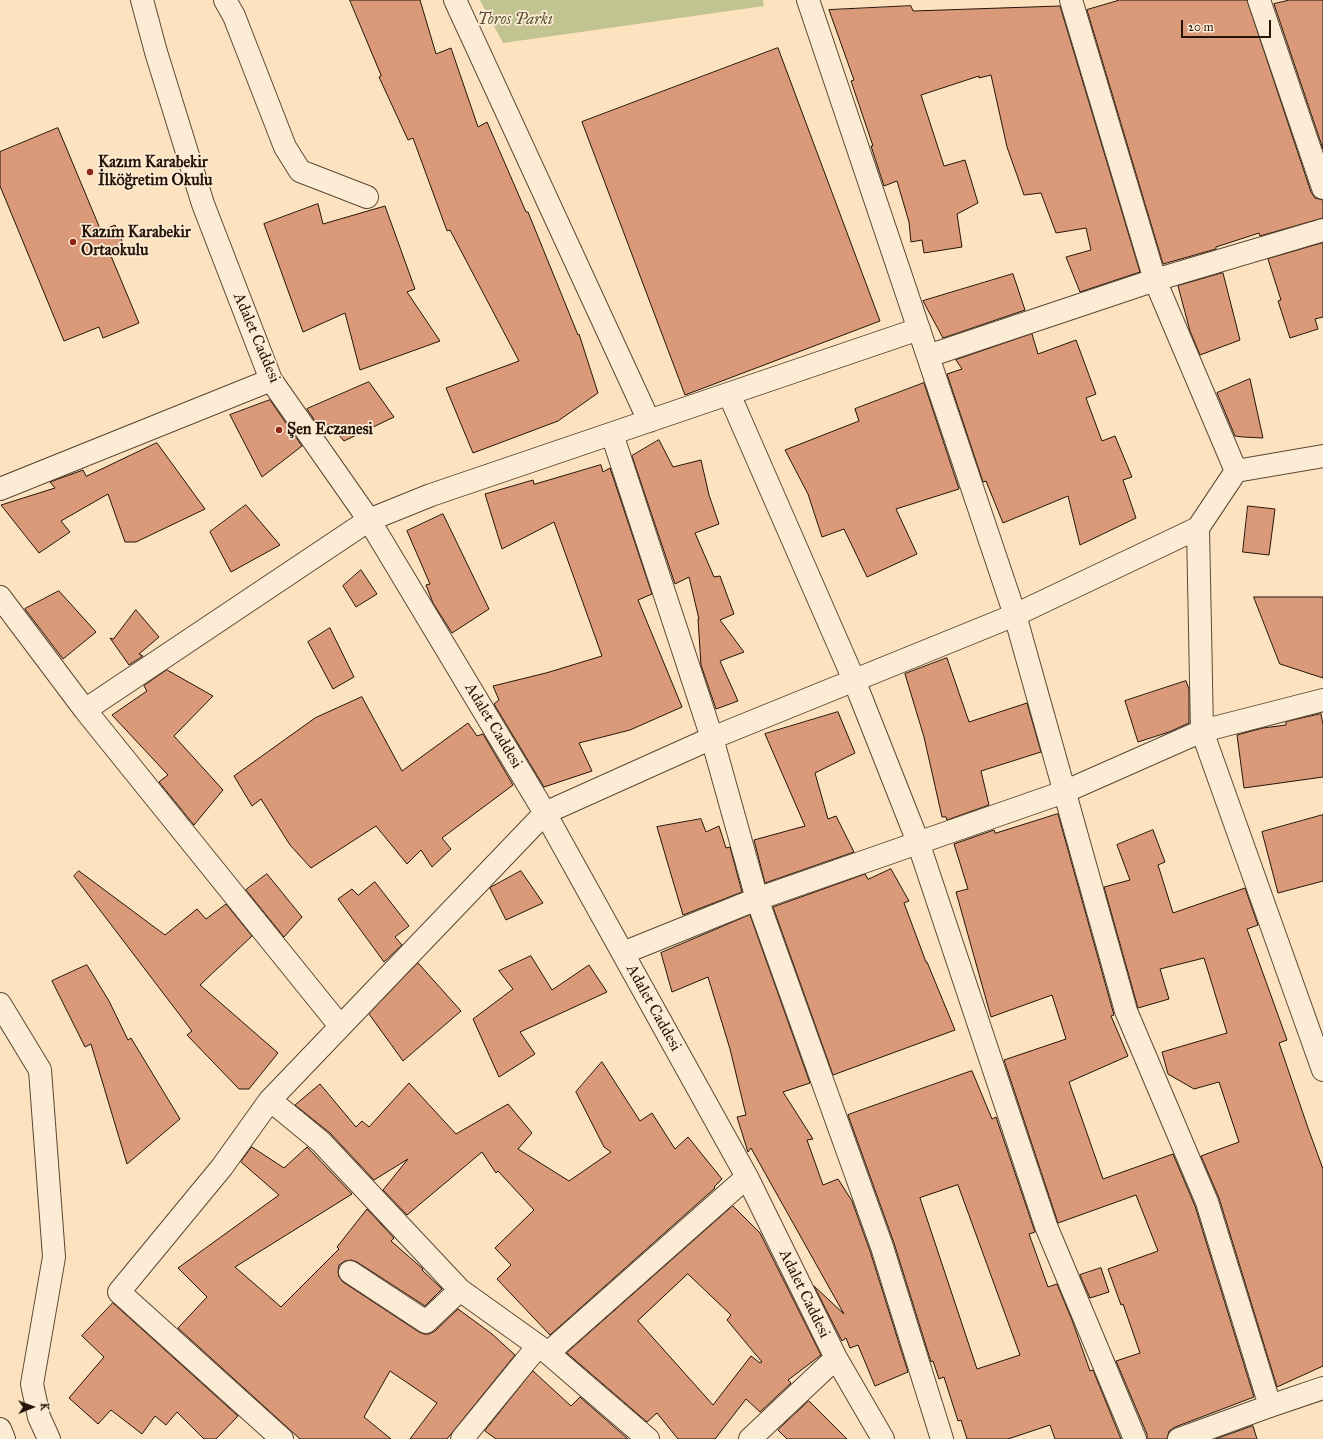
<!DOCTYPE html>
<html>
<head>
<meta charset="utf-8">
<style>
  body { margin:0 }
  #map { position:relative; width:1323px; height:1439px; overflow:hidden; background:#fce2be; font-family:"IM FELL Great Primer",serif }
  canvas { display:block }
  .north { position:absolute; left:12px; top:1387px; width:40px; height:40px; -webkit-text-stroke:3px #fdecd5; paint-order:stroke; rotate:89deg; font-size:11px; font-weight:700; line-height:16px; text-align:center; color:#251509 }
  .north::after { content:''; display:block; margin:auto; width:14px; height:18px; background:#251509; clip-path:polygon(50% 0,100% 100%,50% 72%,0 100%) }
  .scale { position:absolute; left:1181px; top:20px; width:90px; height:18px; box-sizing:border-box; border:2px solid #251509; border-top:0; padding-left:5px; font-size:12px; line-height:14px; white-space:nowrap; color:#251509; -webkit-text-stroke:3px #fdecd5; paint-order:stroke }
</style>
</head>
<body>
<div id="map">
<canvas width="1323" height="1439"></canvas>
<div class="north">K</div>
<div class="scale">20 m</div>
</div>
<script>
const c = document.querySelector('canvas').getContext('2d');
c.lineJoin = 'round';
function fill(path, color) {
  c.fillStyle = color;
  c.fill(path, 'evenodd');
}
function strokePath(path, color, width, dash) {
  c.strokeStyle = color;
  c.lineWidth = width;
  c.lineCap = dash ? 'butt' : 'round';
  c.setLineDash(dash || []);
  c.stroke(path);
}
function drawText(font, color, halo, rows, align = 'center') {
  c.font = font + ' "IM FELL Great Primer",serif';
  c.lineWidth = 3.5;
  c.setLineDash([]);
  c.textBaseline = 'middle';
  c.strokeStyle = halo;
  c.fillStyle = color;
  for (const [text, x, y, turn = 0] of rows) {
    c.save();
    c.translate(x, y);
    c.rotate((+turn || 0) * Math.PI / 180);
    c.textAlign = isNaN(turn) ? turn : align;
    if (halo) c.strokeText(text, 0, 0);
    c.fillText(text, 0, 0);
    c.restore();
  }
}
const green = new Path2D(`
  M 480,0 L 763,0 L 764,6 L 503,43 Z`);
const building = new Path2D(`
  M 350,0 L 420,0 L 436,54 L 451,48 L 478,127 L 487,122 L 526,212 L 528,212 L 578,335 L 579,334 L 598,393 L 558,421 L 473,453 L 446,388 L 519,361 L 450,230 L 447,231 L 413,138 L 408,140 L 379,77 L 381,76 Z
  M 1120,0 L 1247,0 L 1311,192 L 1315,198 L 1323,200 L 1323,218 L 1260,236 L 1259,233 L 1216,247 L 1216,249 L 1163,264 L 1087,10 Z
  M 1290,0 L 1323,0 L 1323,149 L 1274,4 Z
  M 911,6 L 913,11 L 1060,6 L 1140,272 L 1080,292 L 1066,257 L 1091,250 L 1086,228 L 1056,233 L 1041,193 L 1024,195 L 1007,147 L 991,75 L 979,78 L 979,76 L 921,95 L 944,166 L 965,160 L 978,203 L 957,214 L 962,247 L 924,253 L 922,240 L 911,242 L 909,222 L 897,181 L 884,186 L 871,146 L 873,146 L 851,81 L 854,80 L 829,10 Z
  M 778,48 L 880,321 L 685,395 L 582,122 Z
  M 58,128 L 101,231 L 115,225 L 126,250 L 111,256 L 139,323 L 103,338 L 99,327 L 64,341 L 0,186 L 0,152 Z
  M 318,204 L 323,224 L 385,206 L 415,289 L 407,292 L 440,341 L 360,370 L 345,313 L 303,332 L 264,224 Z
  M 1323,243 L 1323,317 L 1315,319 L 1318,329 L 1290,338 L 1278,301 L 1281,300 L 1268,259 Z
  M 1223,273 L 1240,340 L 1200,355 L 1190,331 L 1178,286 Z
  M 1013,274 L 1025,310 L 943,338 L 923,301 Z
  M 1032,334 L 1038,354 L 1076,340 L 1096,394 L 1086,398 L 1102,441 L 1115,436 L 1132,477 L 1123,480 L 1136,518 L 1080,545 L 1068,496 L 1003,523 L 986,481 L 983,482 L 947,374 L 962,369 L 956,360 Z
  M 1250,379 L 1263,438 L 1243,437 L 1235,436 L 1217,393 Z
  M 369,382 L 394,417 L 344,441 L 329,424 L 321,430 L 307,409 Z
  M 924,383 L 959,489 L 896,509 L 917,554 L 867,577 L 844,529 L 822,537 L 808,494 L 785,450 L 859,421 L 855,409 Z
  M 270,400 L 302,446 L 262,477 L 230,415 Z
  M 659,440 L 673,467 L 701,460 L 709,495 L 719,524 L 695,533 L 714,577 L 720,576 L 734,614 L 720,620 L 744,652 L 720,661 L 738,701 L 716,709 L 701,665 L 698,619 L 699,619 L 689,577 L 675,584 L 632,456 Z
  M 157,443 L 205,509 L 136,542 L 125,542 L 108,494 L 61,521 L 70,532 L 39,553 L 1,505 L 55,488 L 50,482 L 83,470 L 86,476 Z
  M 601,465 L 603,472 L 610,468 L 652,594 L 638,600 L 682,707 L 630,730 L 579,743 L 592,771 L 544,787 L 494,704 L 499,700 L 493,686 L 546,673 L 602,656 L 554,522 L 502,549 L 485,494 L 533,480 L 534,484 Z
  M 246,505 L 280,545 L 231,572 L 210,532 Z
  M 1248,506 L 1275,509 L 1269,555 L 1243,552 Z
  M 443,514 L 489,609 L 452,633 L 433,603 L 426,585 L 430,584 L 407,531 Z
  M 361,570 L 377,594 L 356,607 L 343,586 Z
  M 59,591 L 96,632 L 63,659 L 25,609 Z
  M 1254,597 L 1323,597 L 1323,678 L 1280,664 Z
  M 136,610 L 159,637 L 139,654 L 143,656 L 129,665 L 110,638 L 113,639 Z
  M 330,628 L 354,677 L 333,689 L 308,642 Z
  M 947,658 L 969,722 L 1027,703 L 1041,752 L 981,771 L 989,805 L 947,820 L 946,817 L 942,817 L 924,737 L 905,674 Z
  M 167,670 L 213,696 L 174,736 L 223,790 L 194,825 L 159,782 L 168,775 L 112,715 L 147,691 L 144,686 Z
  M 1186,681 L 1189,689 L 1189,723 L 1169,732 L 1138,742 L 1125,701 Z
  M 362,697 L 402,771 L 468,723 L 477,736 L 483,734 L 513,785 L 442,838 L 451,849 L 432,867 L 421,850 L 407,864 L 376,826 L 311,868 L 290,845 L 261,799 L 252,806 L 234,776 L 315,718 Z
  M 838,712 L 855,753 L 815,773 L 828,819 L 836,816 L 854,852 L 765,883 L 754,840 L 805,826 L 765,734 Z
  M 1321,714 L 1323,725 L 1323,777 L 1244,788 L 1237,735 L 1263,728 L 1286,725 L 1286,722 Z
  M 1058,814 L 1114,1015 L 1111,1016 L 1128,1056 L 1069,1082 L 1103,1179 L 1173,1154 L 1195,1206 L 1254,1397 L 1175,1427 L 1169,1431 L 1167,1439 L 1147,1439 L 1147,1434 L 1116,1361 L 1140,1353 L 1123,1304 L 1121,1305 L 1108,1269 L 1158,1251 L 1136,1195 L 1058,1223 L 1004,1060 L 1066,1039 L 1052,995 L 991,1017 L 956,892 L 968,889 L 954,844 L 994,830 L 995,833 Z
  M 1323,815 L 1323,881 L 1278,893 L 1262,832 Z
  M 701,819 L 706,832 L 719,826 L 726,848 L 730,847 L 742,892 L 683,915 L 657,827 Z
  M 1153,830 L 1165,862 L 1158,865 L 1173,913 L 1245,888 L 1258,925 L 1247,929 L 1287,1040 L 1279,1043 L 1308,1128 L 1323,1169 L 1323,1366 L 1277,1387 L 1219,1198 L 1201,1156 L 1239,1142 L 1219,1082 L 1194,1089 L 1168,1074 L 1162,1052 L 1227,1033 L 1204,958 L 1160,969 L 1169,999 L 1138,1008 L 1104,887 L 1130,880 L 1117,845 Z
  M 891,869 L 909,901 L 904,903 L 926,962 L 927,962 L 955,1030 L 833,1075 L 773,907 L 865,874 L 868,879 Z
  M 79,871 L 165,935 L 197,909 L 206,919 L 226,904 L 252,936 L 200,985 L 278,1053 L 249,1089 L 239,1089 L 187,1035 L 192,1031 L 74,876 Z
  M 521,871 L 543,903 L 506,920 L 490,888 Z
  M 267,874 L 302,917 L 284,937 L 246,890 Z
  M 375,882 L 409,926 L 395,937 L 402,945 L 384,962 L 338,899 L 352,889 L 358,895 Z
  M 750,915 L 810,1083 L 783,1092 L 813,1139 L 807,1140 L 823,1185 L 838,1179 L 852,1201 L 870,1251 L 908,1372 L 875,1386 L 858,1345 L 850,1348 L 846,1338 L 842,1341 L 814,1286 L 844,1314 L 751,1148 L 748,1152 L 737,1117 L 746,1115 L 730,1049 L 708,977 L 672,992 L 661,953 Z
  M 531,956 L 552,990 L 589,965 L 607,992 L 520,1032 L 535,1054 L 499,1077 L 473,1019 L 513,989 L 499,971 Z
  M 418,963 L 461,1011 L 403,1061 L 369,1014 Z
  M 87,965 L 109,1001 L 128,1040 L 131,1038 L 180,1119 L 127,1164 L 91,1044 L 85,1047 L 52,981 Z
  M 602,1062 L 640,1121 L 652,1113 L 675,1149 L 688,1137 L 722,1179 L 714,1187 L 715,1188 L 550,1335 L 497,1279 L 511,1265 L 495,1248 L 534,1210 L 498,1171 L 496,1173 L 482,1152 L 407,1215 L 383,1190 L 408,1159 L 374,1180 L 330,1133 L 295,1105 L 320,1084 L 356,1127 L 362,1121 L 369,1127 L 409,1083 L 456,1134 L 508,1104 L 532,1133 L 518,1149 L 569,1181 L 611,1152 L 604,1147 L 576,1092 Z
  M 972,1071 L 992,1119 L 996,1117 L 1035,1232 L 1029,1234 L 1048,1287 L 1057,1284 L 1072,1320 L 1090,1371 L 1093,1370 L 1121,1439 L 1055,1439 L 1050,1425 L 1008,1439 L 967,1439 L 961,1420 L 958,1421 L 944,1377 L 939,1379 L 933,1361 L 931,1362 L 894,1243 L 848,1115 ZM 958,1185 L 1020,1355 L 977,1369 L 920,1198 Z
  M 252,1147 L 284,1168 L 307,1147 L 352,1194 L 235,1267 L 281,1307 L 339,1249 L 337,1247 L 367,1209 L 394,1238 L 391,1241 L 423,1269 L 422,1270 L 442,1289 L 425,1306 L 357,1262 L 351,1260 L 345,1261 L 339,1265 L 338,1272 L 339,1277 L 343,1282 L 419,1332 L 424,1334 L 429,1334 L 435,1331 L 458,1309 L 492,1334 L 515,1355 L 447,1439 L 410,1439 L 437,1403 L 390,1371 L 364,1417 L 391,1439 L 300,1439 L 178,1328 L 207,1297 L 178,1268 L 279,1195 L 241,1162 Z
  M 733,1206 L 760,1233 L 821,1355 L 788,1380 L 791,1383 L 760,1412 L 746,1399 L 715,1439 L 678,1439 L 657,1413 L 647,1422 L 567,1353 ZM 688,1274 L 731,1315 L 727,1320 L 762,1362 L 760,1363 L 751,1356 L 713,1405 L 638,1321 Z
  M 1101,1268 L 1109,1292 L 1090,1298 L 1080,1275 Z
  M 113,1303 L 238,1416 L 216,1439 L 204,1439 L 177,1412 L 166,1425 L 155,1416 L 142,1434 L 111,1410 L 98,1424 L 69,1398 L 104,1357 L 82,1336 Z
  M 533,1371 L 571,1406 L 580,1397 L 628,1439 L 496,1439 L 485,1431 Z
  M 809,1401 L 847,1439 L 787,1439 L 778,1430 Z
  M 1253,1426 L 1257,1439 L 1216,1439 Z`);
const minor = new Path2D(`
  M 142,0 L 156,52 L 203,204 L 271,380 L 369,520 L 545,813 L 747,1177 L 836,1358 L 883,1439
  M 225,0 L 234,16 L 285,147 L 300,171 L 367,197
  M 455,0 L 649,421
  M 808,0 L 1015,615 L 1126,1011 L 1207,1202 L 1270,1406
  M 1071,0 L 1155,280 L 1236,471
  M 1259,0 L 1323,188
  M 928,356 L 1155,280 L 1323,230
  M 729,394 L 854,680 L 918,842 L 1046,1226 L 1135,1439
  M 612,434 L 712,738 L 757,899 L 882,1247 L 942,1439
  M 1323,456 L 1236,471 L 1198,528 L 1202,731 L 1323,1070
  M 0,489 L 271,380
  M 0,597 L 85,710 L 340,1026
  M 85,710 L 369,520 L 431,495 L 919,329
  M 623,953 L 757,899 L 1064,792 L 1202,731 L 1323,700
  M 0,1004 L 40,1070 L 54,1257 L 32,1384 L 39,1417 L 49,1439
  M 270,1100 L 321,1142 L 460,1290 L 548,1353 L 648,1439
  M 350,1272 L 426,1322 L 460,1290
  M 548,1353 L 747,1177
  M 0,1429 L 4,1439
  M 282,1439 L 119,1292 L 222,1167 L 270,1100 L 545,813 L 712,738 L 1015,615 L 1198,528
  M 462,1439 L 538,1346
  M 750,1439 L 836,1358
  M 1179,1439 L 1270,1406 L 1323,1388`);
const markers = [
  [90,172,4,"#8f2418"],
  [73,242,4,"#8f2418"],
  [279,430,4,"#8f2418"]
];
const parkNames = [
  ["Toros Parkı",515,20]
];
const poiNames = [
  ["Kazım Karabekir",98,163],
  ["İlköğretim Okulu",98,181],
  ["Kazım Karabekir",81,233],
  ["Ortaokulu",81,251],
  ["Şen Eczanesi",287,430]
];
const streetNames = [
  ["Adalet Caddesi",256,338,67],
  ["Adalet Caddesi",493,726,59],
  ["Adalet Caddesi",653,1008,61],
  ["Adalet Caddesi",804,1294,64]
];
fill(green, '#c1c390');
fill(building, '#da9a79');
strokePath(building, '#251509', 1);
strokePath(minor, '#5b4836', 24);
strokePath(minor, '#fdecd5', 22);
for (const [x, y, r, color] of markers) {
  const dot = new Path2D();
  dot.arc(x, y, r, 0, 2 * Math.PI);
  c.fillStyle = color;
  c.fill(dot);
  strokePath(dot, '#fdecd5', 1.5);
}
drawText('italic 16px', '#5c5238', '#fdecd5', parkNames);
drawText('bold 16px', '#251509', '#fdecd5', poiNames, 'left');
drawText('16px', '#251509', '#fdecd5', streetNames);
</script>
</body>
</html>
